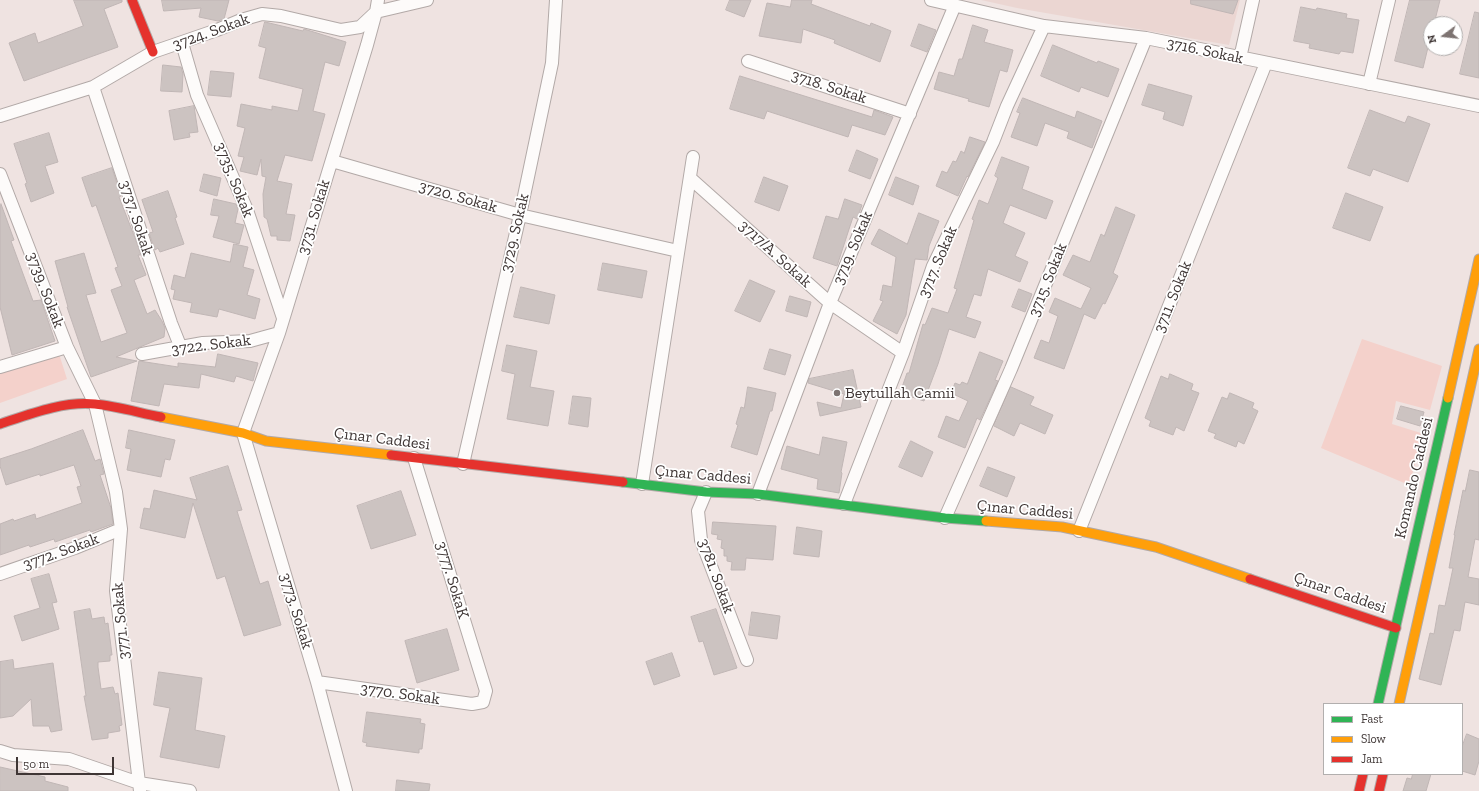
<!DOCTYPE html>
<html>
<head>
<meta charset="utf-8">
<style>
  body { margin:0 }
  #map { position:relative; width:1479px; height:791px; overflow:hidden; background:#efe3e1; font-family:"Zilla Slab",serif }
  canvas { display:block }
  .legend { position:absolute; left:1323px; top:703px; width:140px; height:72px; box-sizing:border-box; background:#fff; border:1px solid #b2afae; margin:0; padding:5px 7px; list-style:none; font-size:12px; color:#3f3635 }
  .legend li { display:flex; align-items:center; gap:8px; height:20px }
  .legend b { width:20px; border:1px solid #b2afae }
  .north { position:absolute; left:1423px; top:16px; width:40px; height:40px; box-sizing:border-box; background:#fff; border:1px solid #b2afae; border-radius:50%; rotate:255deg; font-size:11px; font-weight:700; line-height:16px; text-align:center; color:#3f3635 }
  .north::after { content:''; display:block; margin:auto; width:14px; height:18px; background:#7d7371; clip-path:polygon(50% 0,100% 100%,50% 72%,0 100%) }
  .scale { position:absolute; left:16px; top:757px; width:98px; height:18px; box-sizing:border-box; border:2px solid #3f3635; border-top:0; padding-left:5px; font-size:12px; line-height:14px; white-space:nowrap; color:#3f3635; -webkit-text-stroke:3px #fff; paint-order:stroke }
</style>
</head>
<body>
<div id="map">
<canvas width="1479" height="791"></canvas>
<ul class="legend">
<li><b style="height:5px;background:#30b455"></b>Fast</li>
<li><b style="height:5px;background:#ff9f0a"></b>Slow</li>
<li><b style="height:5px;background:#e5322d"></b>Jam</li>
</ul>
<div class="north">N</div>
<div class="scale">50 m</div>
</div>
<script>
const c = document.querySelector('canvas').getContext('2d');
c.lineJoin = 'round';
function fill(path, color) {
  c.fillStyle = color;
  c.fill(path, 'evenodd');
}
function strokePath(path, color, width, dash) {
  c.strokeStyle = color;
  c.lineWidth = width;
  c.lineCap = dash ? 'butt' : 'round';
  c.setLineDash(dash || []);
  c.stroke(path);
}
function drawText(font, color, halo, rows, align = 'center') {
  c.font = font + ' "Zilla Slab",serif';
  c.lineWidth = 3.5;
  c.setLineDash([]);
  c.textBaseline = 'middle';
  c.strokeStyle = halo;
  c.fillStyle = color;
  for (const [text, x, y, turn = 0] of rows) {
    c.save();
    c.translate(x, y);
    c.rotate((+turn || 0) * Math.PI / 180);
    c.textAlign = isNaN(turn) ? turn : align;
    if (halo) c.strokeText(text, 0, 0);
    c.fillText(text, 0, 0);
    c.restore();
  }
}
const built = new Path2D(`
  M 981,0 L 1240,0 L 1229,45 L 1017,8 Z`);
const green = new Path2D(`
  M 1362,339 L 1442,366 L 1430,410 L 1396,401 L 1392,424 L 1424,434 L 1409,485 L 1321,448 Z
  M 58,355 L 60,357 L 67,379 L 0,403 L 0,372 Z`);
const building = new Path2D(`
  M 74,0 L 122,0 L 122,2 L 104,9 L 118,47 L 24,81 L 9,43 L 35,33 L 38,43 L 83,26 Z
  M 162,0 L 229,0 L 224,19 L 218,21 L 199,17 L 201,8 L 164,11 Z
  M 730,0 L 751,0 L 744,17 L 726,10 Z
  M 792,0 L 812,0 L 811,4 L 870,26 L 871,23 L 891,31 L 880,62 L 834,43 L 835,40 L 803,29 L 801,43 L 759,36 L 767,3 L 790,7 Z
  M 1191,0 L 1238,0 L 1233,14 L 1191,4 Z
  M 1410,0 L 1440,0 L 1434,24 L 1431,24 L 1431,35 L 1423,68 L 1395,61 Z
  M 1301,7 L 1316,10 L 1317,8 L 1347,14 L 1346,18 L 1359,20 L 1353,53 L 1341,51 L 1339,54 L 1309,48 L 1310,44 L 1294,41 Z
  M 1475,12 L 1479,13 L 1479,78 L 1460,74 Z
  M 265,22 L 303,31 L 304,29 L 346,42 L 339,66 L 325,62 L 313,111 L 325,114 L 312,161 L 285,155 L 277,181 L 292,184 L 286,214 L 295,215 L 290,241 L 277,240 L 277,236 L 271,236 L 267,219 L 264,217 L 263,194 L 266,177 L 262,176 L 261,159 L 257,175 L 240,171 L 244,157 L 238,156 L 245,128 L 237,126 L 241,104 L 272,110 L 272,106 L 298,111 L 303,89 L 259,78 L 266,48 L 259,46 Z
  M 919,24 L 936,30 L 927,52 L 911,46 Z
  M 973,25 L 988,30 L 984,42 L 1013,50 L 1007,72 L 1000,70 L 989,107 L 968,101 L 969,99 L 934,89 L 939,72 L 954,76 L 959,59 L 962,59 Z
  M 1053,45 L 1097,63 L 1098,61 L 1119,69 L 1108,97 L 1081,87 L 1079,92 L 1041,76 Z
  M 163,65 L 181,67 L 183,74 L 182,92 L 161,91 Z
  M 211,71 L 234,73 L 231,97 L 208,95 Z
  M 740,76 L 872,117 L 874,110 L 893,117 L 885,135 L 852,125 L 848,137 L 767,111 L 764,119 L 730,109 Z
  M 1149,84 L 1192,96 L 1183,126 L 1163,119 L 1165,112 L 1142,105 Z
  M 1023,98 L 1075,118 L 1077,111 L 1102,121 L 1092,148 L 1067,138 L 1069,132 L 1045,123 L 1037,146 L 1011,137 L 1020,113 L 1017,112 Z
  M 194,106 L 198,132 L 189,133 L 190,137 L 174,140 L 169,111 Z
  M 1370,110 L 1405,123 L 1408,116 L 1430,124 L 1408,182 L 1373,169 L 1370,176 L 1348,168 Z
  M 49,133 L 58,162 L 45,166 L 54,193 L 31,202 L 25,184 L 27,183 L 14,144 Z
  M 970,137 L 985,142 L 968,177 L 967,176 L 958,196 L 936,186 L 942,171 L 947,173 L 953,161 L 956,162 L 961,151 L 964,153 Z
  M 857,150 L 878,159 L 870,179 L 849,171 Z
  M 1002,157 L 1029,167 L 1022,189 L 1053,201 L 1046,219 L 1010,205 L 1003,223 L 1025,233 L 1015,256 L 1028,262 L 1020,282 L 988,269 L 981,296 L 974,294 L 966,317 L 981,322 L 975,338 L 949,329 L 938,364 L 924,401 L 900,393 L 907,373 L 909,373 L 923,324 L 925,325 L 932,308 L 948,313 L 957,289 L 954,288 L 974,220 L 972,219 L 979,200 L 988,204 L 998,178 L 995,176 Z
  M 112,168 L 121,196 L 119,197 L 135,238 L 141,255 L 138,255 L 146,275 L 134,280 L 147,314 L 155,310 L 162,321 L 165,328 L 164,337 L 116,357 L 137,361 L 91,377 L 67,307 L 68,307 L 55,261 L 84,253 L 96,293 L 86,295 L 101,342 L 127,333 L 111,290 L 122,286 L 115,268 L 118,267 L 96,205 L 92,207 L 82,178 Z
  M 204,174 L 221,178 L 217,196 L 200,191 Z
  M 764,177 L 788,186 L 779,211 L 755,202 Z
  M 896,177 L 919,186 L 913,205 L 889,195 Z
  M 168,191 L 177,217 L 175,218 L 184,244 L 160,252 L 158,248 L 155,250 L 149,233 L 153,232 L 152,229 L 142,200 Z
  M 1346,193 L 1383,207 L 1370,241 L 1333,228 Z
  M 214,199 L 236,204 L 238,209 L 235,223 L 244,225 L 239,244 L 213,237 L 219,216 L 211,215 Z
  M 845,199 L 862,205 L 857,219 L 853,217 L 837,266 L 813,258 L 826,216 L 838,219 Z
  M 1,204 L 14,240 L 11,241 L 33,301 L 41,300 L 55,341 L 12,355 L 0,307 L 0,205 Z
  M 1116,207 L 1135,215 L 1113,273 L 1118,276 L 1105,304 L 1103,303 L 1095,319 L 1084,314 L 1064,369 L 1034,358 L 1041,340 L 1049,343 L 1058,316 L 1049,312 L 1055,298 L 1081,309 L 1091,288 L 1063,275 L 1073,255 L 1090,262 L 1101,234 L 1104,236 Z
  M 919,213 L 939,221 L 929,246 L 927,260 L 915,259 L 906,315 L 897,334 L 873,321 L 883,301 L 880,300 L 883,285 L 892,287 L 896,257 L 871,244 L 879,229 L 907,244 Z
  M 234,244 L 248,247 L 243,267 L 254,270 L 247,295 L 260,299 L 255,319 L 219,309 L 217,317 L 190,312 L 192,303 L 173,299 L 175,290 L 171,289 L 174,275 L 185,278 L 191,253 L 230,262 Z
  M 603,263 L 647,271 L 642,298 L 598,290 Z
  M 750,280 L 775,291 L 760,322 L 735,311 Z
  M 521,287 L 555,295 L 549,324 L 514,317 Z
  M 1019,289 L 1032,294 L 1025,312 L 1012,307 Z
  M 790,296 L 811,302 L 807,317 L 786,311 Z
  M 507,345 L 537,351 L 530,387 L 554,391 L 548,426 L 507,419 L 515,374 L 502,371 Z
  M 770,349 L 791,355 L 785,375 L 764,369 Z
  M 980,352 L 1003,361 L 995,380 L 998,381 L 980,420 L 977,418 L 965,448 L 938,437 L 946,416 L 959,421 L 968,401 L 951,393 L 955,383 L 960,385 L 962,382 L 967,384 Z
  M 218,354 L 258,363 L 253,381 L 236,376 L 234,382 L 201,374 L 199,388 L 164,384 L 159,406 L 131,401 L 139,361 L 178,367 L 178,363 L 215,367 Z
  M 853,370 L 861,407 L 820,416 L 817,402 L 841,408 L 844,394 L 808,383 L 809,379 Z
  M 1170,374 L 1193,384 L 1191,390 L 1199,393 L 1184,431 L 1176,427 L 1173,435 L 1149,426 L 1151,421 L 1145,418 L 1161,376 L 1168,379 Z
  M 748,387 L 776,393 L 772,411 L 770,411 L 757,455 L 731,447 L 738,425 L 736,424 L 741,407 L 744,408 Z
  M 1011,387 L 1034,397 L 1030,405 L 1053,415 L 1045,434 L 1020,423 L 1014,436 L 994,426 Z
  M 1230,393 L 1254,403 L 1252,408 L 1258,411 L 1244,444 L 1238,441 L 1236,447 L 1214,438 L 1216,434 L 1208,431 L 1222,397 L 1227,399 Z
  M 573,396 L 591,398 L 588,427 L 569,424 Z
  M 1401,406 L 1424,412 L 1420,426 L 1397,419 Z
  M 83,430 L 95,461 L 100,459 L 104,474 L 100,475 L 111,508 L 113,524 L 91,532 L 90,530 L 55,542 L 54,539 L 30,547 L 29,545 L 0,555 L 0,524 L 13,519 L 14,521 L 35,514 L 36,519 L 82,503 L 77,487 L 81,486 L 74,465 L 40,476 L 40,474 L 6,485 L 0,466 L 0,459 L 31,449 Z
  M 129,430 L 175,440 L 170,460 L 165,459 L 161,477 L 127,470 L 131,449 L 126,448 Z
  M 823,437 L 847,442 L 841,472 L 842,473 L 839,493 L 817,489 L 818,479 L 781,469 L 787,446 L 819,455 Z
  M 911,441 L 933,452 L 922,477 L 899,467 Z
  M 228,466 L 242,510 L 237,511 L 260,584 L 268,581 L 281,625 L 244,636 L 225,576 L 217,579 L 193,503 L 185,538 L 140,528 L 144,508 L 150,509 L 154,490 L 197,500 L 190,478 Z
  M 988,467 L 1015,477 L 1007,497 L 980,486 Z
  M 1470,470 L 1479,472 L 1479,540 L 1475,539 L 1468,577 L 1479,579 L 1479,605 L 1465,602 L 1460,631 L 1454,630 L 1441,685 L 1419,679 L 1430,633 L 1434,634 L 1439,605 L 1445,606 L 1453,568 L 1449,568 L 1455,535 L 1454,535 L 1463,490 L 1465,491 Z
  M 401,491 L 416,535 L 371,549 L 357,506 Z
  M 713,522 L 776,526 L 773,560 L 746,558 L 745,570 L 731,570 L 732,562 L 727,561 L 727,556 L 724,556 L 724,549 L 721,548 L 722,540 L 717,539 L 718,535 L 712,534 Z
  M 797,527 L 822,531 L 819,557 L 794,554 Z
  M 49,574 L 57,602 L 52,603 L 59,629 L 22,641 L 14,616 L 40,608 L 31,579 Z
  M 90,609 L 92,619 L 104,617 L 105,624 L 108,623 L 112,655 L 110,655 L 110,661 L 98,662 L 98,667 L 101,689 L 113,687 L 115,694 L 118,693 L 122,725 L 119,726 L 120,731 L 108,733 L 108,738 L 92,740 L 84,696 L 86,696 L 74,612 Z
  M 716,609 L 737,668 L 714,675 L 703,641 L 699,642 L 691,617 Z
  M 752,612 L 780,616 L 777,639 L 749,635 Z
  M 447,629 L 459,670 L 417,683 L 405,641 Z
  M 672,653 L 680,676 L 654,685 L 646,662 Z
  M 13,660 L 14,669 L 53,663 L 62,730 L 51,732 L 49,726 L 33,726 L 31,699 L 13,716 L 0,718 L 0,662 Z
  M 159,672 L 202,678 L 195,730 L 225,736 L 219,768 L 160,757 L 170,708 L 154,705 Z
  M 367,712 L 421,719 L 420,723 L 425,724 L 422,749 L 419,749 L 419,753 L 366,746 L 367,743 L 363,742 Z
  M 1467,734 L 1479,739 L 1479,761 L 1475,775 L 1462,771 L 1462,747 Z
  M 0,767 L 45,777 L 45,781 L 68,787 L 68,791 L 0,791 Z
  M 1413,774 L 1431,774 L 1426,791 L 1403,791 L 1407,778 L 1411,779 Z
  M 397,780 L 430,784 L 429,791 L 396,791 Z`);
const street = new Path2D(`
  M 931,0 L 1044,26 L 1146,38 L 1479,106
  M 182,43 L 197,95 L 247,210 L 283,318
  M 1240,58 L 1253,0
  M 748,61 L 910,114
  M 1369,84 L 1389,0
  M 93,87 L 171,323 L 181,348
  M 0,116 L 93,87 L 153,52 L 217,30 L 241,20 L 262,14 L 281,16 L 341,30 L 360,27 L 376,12 L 427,0
  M 332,161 L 520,215 L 678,251
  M 0,174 L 67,347 L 95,404 L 116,492 L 121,529 L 116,591 L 140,791
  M 690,178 L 830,303 L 903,353
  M 142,354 L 203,343 L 250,341 L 279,333
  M 0,367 L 67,347
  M 463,464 L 520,215 L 552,63 L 556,0
  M 642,484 L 693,157
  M 706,492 L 698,511 L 701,540 L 747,660
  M 758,494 L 830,303 L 955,5
  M 844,504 L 903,353 L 933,266 L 993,142 L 1007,106 L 1044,26
  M 945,518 L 1011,369 L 1146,38
  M 1079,531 L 1266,63
  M 0,574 L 75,548 L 121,529
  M 317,682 L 472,704 L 483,702 L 486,691 L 414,458
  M 0,751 L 13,755 L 69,759 L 139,783 L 190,791
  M 346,791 L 317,682 L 243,433 L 279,333 L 367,45 L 376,12 L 378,0`);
const fast = new Path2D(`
  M 623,482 L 706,492 L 758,494 L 945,518 L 986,521
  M 1378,704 L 1448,398`);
const slow = new Path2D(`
  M 1448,398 L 1479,259
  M 161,417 L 243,433 L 266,441 L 391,455
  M 986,521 L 1062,527 L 1156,547 L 1250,579
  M 1399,704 L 1479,349`);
const jam = new Path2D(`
  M 132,0 L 153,52
  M 0,424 C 30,414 63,401 95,404 C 116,406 140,413 161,417
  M 391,455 L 623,482
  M 1250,579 L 1396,628
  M 1359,791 L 1363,774
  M 1379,791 L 1383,774`);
const markers = [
  [837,393,4,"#7d7371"]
];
const streetNames = [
  ["3724. Sokak",211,32,-20],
  ["3716. Sokak",1205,51,12],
  ["3718. Sokak",829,87,18],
  ["3735. Sokak",234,180,68],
  ["3720. Sokak",458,197,16],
  ["3731. Sokak",314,217,-73],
  ["3737. Sokak",136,218,72],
  ["3729. Sokak",515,233,-77],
  ["3719. Sokak",853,248,-67],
  ["3717/A. Sokak",775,254,42],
  ["3717. Sokak",938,262,-67],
  ["3715. Sokak",1048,280,-68],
  ["3739. Sokak",45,290,69],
  ["3711. Sokak",1173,297,-68],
  ["3722. Sokak",211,345,-7],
  ["Çınar Caddesi",382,439,7],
  ["Çınar Caddesi",703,475,5],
  ["Komando Caddesi",1414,478,-77],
  ["Çınar Caddesi",1025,510,5],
  ["3772. Sokak",61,552,-20],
  ["3781. Sokak",716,576,70],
  ["3777. SokaK",452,580,73],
  ["Çınar Caddesi",1340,593,19],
  ["3773. Sokak",296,611,73],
  ["3771. Sokak",121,621,-95],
  ["3770. Sokak",400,694,8]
];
const poiNames = [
  ["Beytullah Camii",845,393]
];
fill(built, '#ebd6d2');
fill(green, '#f4d1cb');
fill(building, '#ccc3c1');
strokePath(building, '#c0b6b5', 1);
strokePath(street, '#b2a9a7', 14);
strokePath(fast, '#b2a9a7', 11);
strokePath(slow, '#b2a9a7', 11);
strokePath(jam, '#b2a9a7', 11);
strokePath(street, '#fdfbfa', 12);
strokePath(fast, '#30b455', 9);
strokePath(slow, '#ff9f0a', 9);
strokePath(jam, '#e5322d', 9);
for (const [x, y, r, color] of markers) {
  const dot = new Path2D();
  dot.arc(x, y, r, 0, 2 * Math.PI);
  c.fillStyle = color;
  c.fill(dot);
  strokePath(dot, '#fff', 1.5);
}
drawText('16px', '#3f3635', '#fff', streetNames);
drawText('16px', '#3f3635', '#fff', poiNames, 'left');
</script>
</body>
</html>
